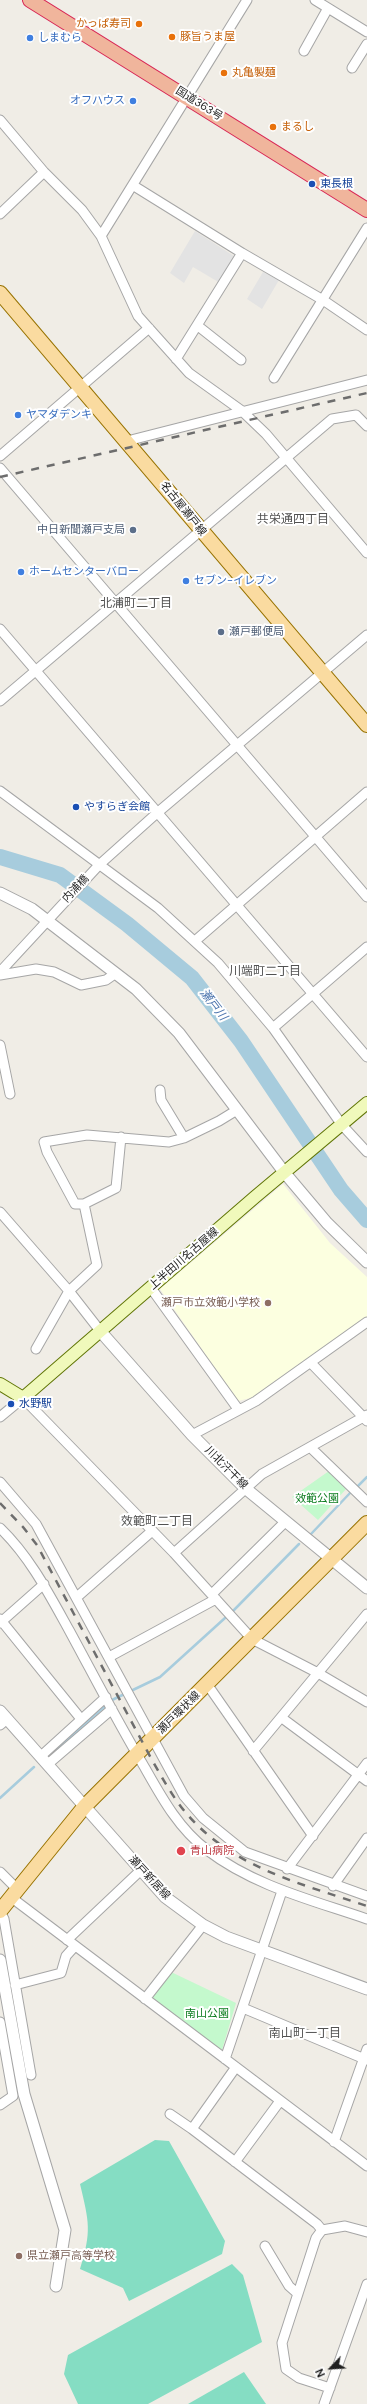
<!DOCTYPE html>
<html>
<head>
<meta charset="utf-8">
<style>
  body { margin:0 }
  #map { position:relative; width:367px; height:2404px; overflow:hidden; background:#f0ede6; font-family:"DM Sans",sans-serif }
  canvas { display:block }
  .north { position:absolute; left:311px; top:2348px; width:40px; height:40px; -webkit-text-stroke:3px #fff; paint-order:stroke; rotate:245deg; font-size:11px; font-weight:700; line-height:16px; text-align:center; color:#1f1f1f }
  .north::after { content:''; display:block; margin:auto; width:14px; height:18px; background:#1f1f1f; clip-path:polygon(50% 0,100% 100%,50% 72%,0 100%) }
</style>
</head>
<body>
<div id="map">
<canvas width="367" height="2404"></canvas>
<div class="north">N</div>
</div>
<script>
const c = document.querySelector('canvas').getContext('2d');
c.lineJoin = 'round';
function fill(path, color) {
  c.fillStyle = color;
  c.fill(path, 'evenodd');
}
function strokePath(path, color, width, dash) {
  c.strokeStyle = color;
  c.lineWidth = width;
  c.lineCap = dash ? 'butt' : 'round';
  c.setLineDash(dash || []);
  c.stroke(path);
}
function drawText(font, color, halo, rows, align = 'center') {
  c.font = font + ' "DM Sans","Noto Sans JP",sans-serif';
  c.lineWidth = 4;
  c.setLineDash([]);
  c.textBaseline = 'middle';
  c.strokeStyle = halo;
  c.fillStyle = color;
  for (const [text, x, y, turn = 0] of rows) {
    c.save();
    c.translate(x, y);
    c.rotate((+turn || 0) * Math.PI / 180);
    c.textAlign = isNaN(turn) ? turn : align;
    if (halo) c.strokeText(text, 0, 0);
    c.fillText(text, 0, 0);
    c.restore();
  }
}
const education = new Path2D(`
  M 283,1184 L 330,1243 L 367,1277 L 367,1317 L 313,1357 L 255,1397 L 238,1401 L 160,1289 Z`);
const park = new Path2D(`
  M 329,1471 L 347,1488 L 318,1520 L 292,1497 Z
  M 169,1971 L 236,2003 L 222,2050 L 220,2051 L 151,2000 L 151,1995 Z`);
const pitch = new Path2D(`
  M 155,2140 L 169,2141 L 225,2241 L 222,2254 L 129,2301 L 123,2288 L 80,2269 C 92,2231 89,2222 80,2184 Z
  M 232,2264 L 243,2275 L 262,2342 L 148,2404 L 78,2404 L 64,2374 L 68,2355 Z
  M 244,2372 L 266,2404 L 188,2404 Z`);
const parking = new Path2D(`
  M 195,231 L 237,258 L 220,283 L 193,267 L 184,283 L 170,273 Z
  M 263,272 L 279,280 L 262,309 L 247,299 Z`);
const stream = new Path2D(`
  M 357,1487 L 367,1477
  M 311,1534 L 351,1492
  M 233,1611 L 299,1544
  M 52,1753 L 112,1700 L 160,1677 L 225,1618
  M 0,1798 L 34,1767`);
const river = new Path2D(`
  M 0,857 L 60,875 L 127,924 L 192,978 L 241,1041 L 341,1190 L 367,1220`);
const minor = new Path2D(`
  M 315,0 L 367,32
  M 304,51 L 328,8
  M 352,68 L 367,44
  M 0,120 L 44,172 L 82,210 L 101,236 L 138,316 L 189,373 L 242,411 L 266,434 L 367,553
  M 134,186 L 242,253 L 323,300 L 367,330
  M 0,214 L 44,172
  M 101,236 L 247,0
  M 198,326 L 241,360
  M 176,359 L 242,253
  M 274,378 L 367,228
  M 127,441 L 367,380
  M 0,456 L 149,328
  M 0,468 L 367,897
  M 0,629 L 367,1057
  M 0,701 L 332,419 L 356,415 L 367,426
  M 0,791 L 158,908 L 218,963 L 273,1028 L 342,1125 L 367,1152
  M 195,941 L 367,792
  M 0,972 L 99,865 L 157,813 L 367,635
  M 0,975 L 36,969 L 54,972 L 81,985 L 106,980 L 116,973
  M 273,1028 L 367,947
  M 0,1045 L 10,1094
  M 160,1090 L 161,1100 L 184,1138
  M 84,1204 L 75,1204 L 47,1152 L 44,1142 L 87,1135 L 169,1142 L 184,1138 L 219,1121 L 237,1110
  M 0,1212 L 69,1291 L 101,1332
  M 151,1288 L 238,1409
  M 36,1349 L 69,1291 L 97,1265 L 84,1204 L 116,1188 L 121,1137
  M 311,1363 L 367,1421
  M 0,1417 L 23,1398 L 174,1553 L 252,1639 L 318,1673 L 367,1702
  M 192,1435 L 256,1401 L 367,1322
  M 311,1448 L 367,1502
  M 0,1482 L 36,1524 L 184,1796 L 203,1818 L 245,1852 L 367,1896
  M 0,1528 C 30,1557 49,1594 69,1630 C 94,1676 118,1723 145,1768 C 162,1798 179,1829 207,1850 C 254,1886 312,1900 367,1919
  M 174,1553 L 262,1474 L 367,1415
  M 212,1594 L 285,1522
  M 77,1597 L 152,1531
  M 0,1619 L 81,1719
  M 0,1623 L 44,1584
  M 109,1657 L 216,1599
  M 207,1684 L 313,1836
  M 282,1718 L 367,1781
  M 0,1725 L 7,1719
  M 253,1751 L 367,1614
  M 41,1756 L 106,1697
  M 48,1764 L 112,1709
  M 287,1869 L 367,1763
  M 0,1872 L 18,1890
  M 333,1886 L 367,1838
  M 12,1898 L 367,2166
  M 0,1912 L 4,1919 L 31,2075
  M 67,1940 L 141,1870
  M 15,1985 L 61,1973 L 66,1956 L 75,1946
  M 145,1999 L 203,1925
  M 243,2008 L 367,2060
  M 0,2022 L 13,2096 L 0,2105
  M 225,2059 L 282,1891
  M 236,2067 L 192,2129 L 317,2224 L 322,2230 L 345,2226 L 367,2232
  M 170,2114 L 192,2129
  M 334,2142 L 367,2049
  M 235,2162 L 280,2101
  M 322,2230 L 316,2238 L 282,2343 L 286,2369 L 299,2378 L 330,2388
  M 265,2246 L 289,2286 L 298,2294
  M 324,2404 L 367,2284`);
const tertiary = new Path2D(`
  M 0,893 L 32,909 L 136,989 L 179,1033 L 284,1172 L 327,1223 L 367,1262
  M 101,1332 L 192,1435 L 245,1488 L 367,1588
  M 0,1711 L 165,1897 L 203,1925 L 226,1937 L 367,1989
  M 0,1960 L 24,2094 L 65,2230 L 56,2286`);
const secondary = new Path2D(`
  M 0,1384 L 23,1398 L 255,1197 L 367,1103`);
const primary = new Path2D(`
  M 0,293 L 367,725
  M 0,1911 L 85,1806 L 367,1523`);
const trunk = new Path2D(`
  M 30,0 L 367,210`);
const rail = new Path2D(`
  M 0,477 L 367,393
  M 0,1503 L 23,1527 L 37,1545 L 152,1760 C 163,1779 173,1798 187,1814 C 233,1868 302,1884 367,1906`);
const markers = [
  [139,24,4,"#e8710a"],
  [172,37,4,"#e8710a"],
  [30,38,4,"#3f7fe0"],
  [224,73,4,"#e8710a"],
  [133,101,4,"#3f7fe0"],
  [273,127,4,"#e8710a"],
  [312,184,4,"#1a4fb4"],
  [18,415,4,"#3f7fe0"],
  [133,530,4,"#5c6f8a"],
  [21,572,4,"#3f7fe0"],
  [186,581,4,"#3f7fe0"],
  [221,632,4,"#5c6f8a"],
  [76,807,4,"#1a4fb4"],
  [268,1303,4,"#8d6e63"],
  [11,1404,4,"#1a4fb4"],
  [181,1851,5,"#e0444e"],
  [19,2256,4,"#8d6e63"]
];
const foodNames = [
  ["かっぱ寿司",131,24,"right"],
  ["豚旨うま屋",180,37],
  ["丸亀製麺",232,73],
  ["まるし",281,127]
];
const shopNames = [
  ["しまむら",38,38],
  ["オフハウス",125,101,"right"],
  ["ヤマダデンキ",26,415],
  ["ホームセンターバロー",29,572],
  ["セブン-イレブン",194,581]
];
const streetNames = [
  ["国道363号",199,104,32],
  ["名古屋瀬戸線",183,509,51],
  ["内浦橋",76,889,-47],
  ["上半田川名古屋線",184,1259,-41],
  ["川北汗干線",226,1468,45],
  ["瀬戸環状線",179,1713,-45],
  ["瀬戸新居線",149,1878,47]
];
const transitNames = [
  ["東長根",320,184],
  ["やすらぎ会館",84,807],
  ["水野駅",19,1404]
];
const serviceNames = [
  ["中日新聞瀬戸支局",125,530],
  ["瀬戸郵便局",229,632,"left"]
];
const educationNames = [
  ["瀬戸市立效範小学校",260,1303],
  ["県立瀬戸高等学校",27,2256,"left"]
];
const parkNames = [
  ["效範公園",317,1499],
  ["南山公園",207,2014]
];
const healthNames = [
  ["青山病院",190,1851]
];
const neighbourhoodNames = [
  ["共栄通四丁目",293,520],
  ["北浦町二丁目",136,604],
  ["川端町二丁目",265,972],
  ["效範町二丁目",157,1522],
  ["南山町一丁目",305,2034]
];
const waterNames = [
  ["瀬戸川",213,1005,52]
];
fill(education, '#fcffe0');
fill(park, '#c4f9cd');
fill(pitch, '#85ddc3');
fill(parking, '#e3e3e3');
strokePath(stream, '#a7ccdd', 2.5);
strokePath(river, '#a7ccdd', 16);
strokePath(minor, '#a6a6a6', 11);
strokePath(tertiary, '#a6a6a6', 13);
strokePath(secondary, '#617607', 14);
strokePath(primary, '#987302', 16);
strokePath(trunk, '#d82856', 16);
strokePath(minor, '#fff', 9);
strokePath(tertiary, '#fff', 11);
strokePath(secondary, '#f0f9bb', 12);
strokePath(primary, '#fadba0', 14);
strokePath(trunk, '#f0b59c', 14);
strokePath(rail, '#6d6d6d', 2.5, [8, 8]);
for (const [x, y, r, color] of markers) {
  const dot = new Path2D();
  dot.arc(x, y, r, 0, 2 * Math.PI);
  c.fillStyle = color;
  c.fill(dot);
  strokePath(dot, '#fff', 1.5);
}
drawText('11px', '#c56008', '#fff', foodNames, 'left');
drawText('11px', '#366cbe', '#fff', shopNames, 'left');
drawText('11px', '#1f1f1f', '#fff', streetNames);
drawText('11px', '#164399', '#fff', transitNames, 'left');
drawText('11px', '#4e5e75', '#fff', serviceNames, 'right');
drawText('11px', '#785e54', '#fff', educationNames, 'right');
drawText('11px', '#0d7d20', '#fff', parkNames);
drawText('11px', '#be3a42', '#fff', healthNames, 'left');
drawText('12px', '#525252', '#fff', neighbourhoodNames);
drawText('italic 12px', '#4d75ae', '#fff', waterNames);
</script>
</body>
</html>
